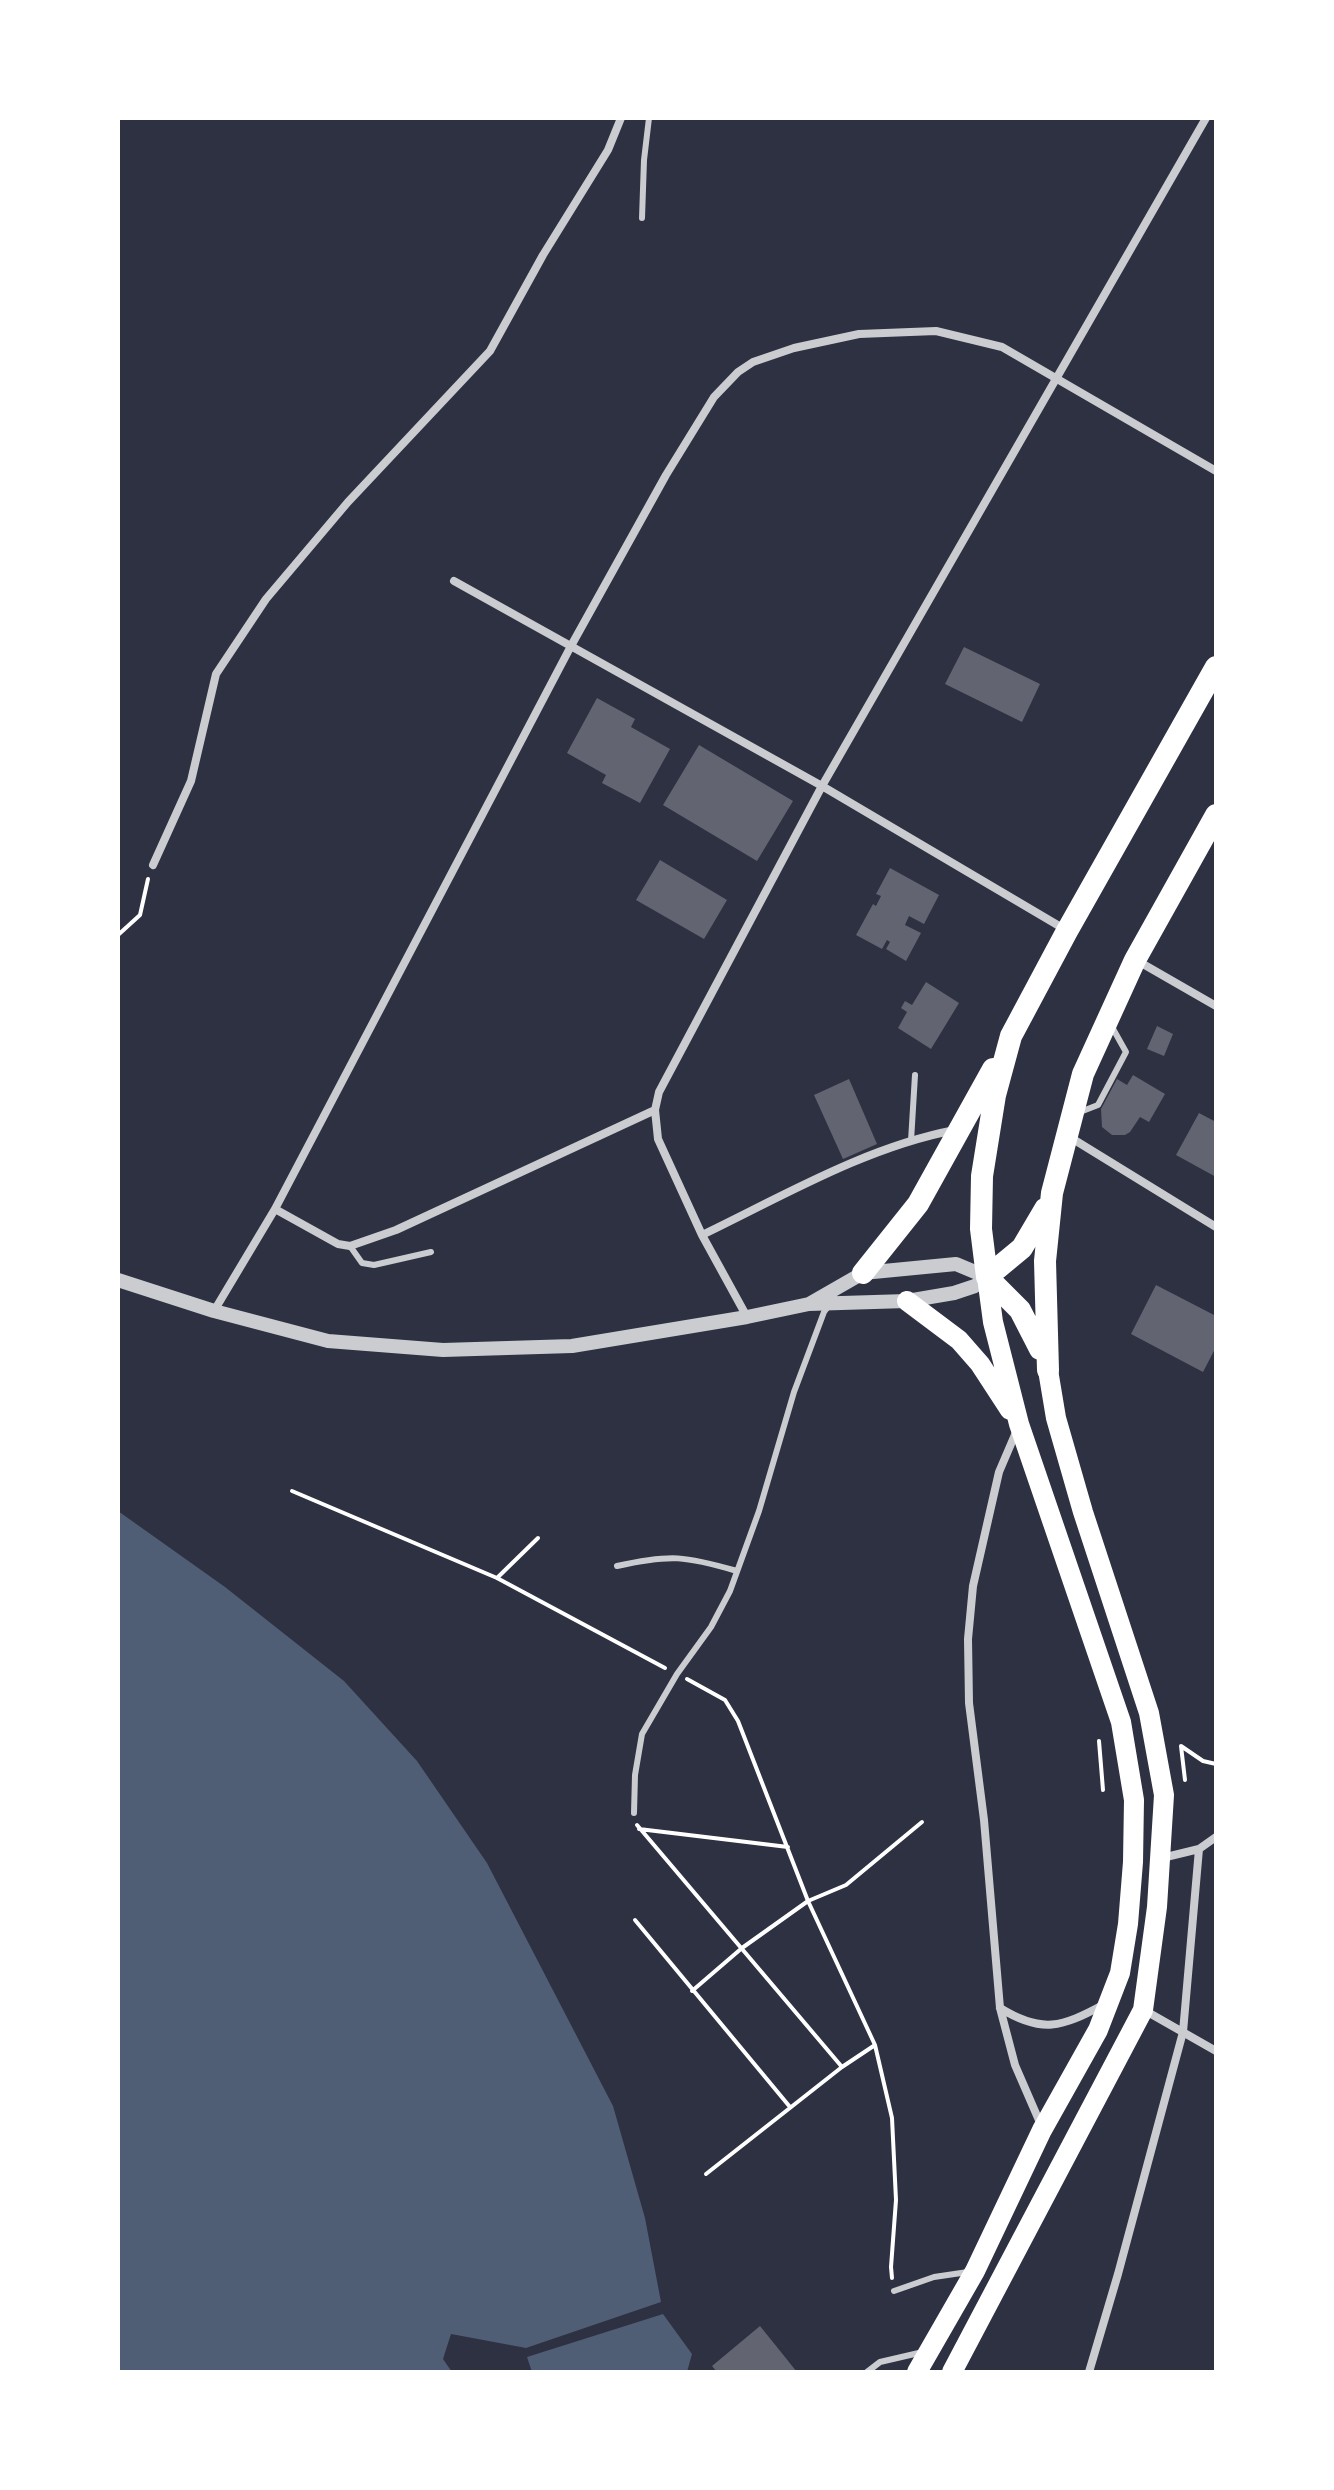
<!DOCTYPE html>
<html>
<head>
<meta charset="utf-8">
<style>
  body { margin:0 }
  #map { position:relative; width:1334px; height:2490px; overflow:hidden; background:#2d3142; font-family:"Open Sans",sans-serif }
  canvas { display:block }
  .frame { position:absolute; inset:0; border:120px solid #fff; pointer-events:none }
</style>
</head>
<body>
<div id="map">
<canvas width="1334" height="2490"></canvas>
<div class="frame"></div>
</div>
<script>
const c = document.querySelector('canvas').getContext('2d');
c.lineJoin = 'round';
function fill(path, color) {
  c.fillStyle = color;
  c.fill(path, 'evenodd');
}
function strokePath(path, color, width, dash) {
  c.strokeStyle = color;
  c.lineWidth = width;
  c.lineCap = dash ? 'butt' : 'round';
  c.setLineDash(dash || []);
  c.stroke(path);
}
const water = new Path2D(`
  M 118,1511 L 225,1587 L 344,1681 L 417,1761 L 487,1863 L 613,2106 L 645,2218 L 661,2302 L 526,2348 L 451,2334 L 443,2359 L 452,2372 L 118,2372 Z
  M 663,2314 L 692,2354 L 687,2372 L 532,2372 L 527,2357 Z`);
const building = new Path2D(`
  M 964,647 L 1040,684 L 1022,722 L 945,684 Z
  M 597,698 L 635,719 L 631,727 L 670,749 L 640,803 L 602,783 L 606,775 L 567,753 Z
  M 699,745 L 793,801 L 757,861 L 663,805 Z
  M 660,860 L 727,900 L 704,939 L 636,900 Z
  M 890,868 L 939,895 L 924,924 L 909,916 L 905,925 L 921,933 L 906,961 L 886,949 L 890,942 L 887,940 L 882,949 L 856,935 L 873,904 L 876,906 L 881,896 L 876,894 Z
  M 926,982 L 959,1003 L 931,1049 L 898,1028 L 907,1012 L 901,1008 L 905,1001 L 912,1005 Z
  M 1157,1026 L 1173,1034 L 1164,1056 L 1147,1049 Z
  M 1133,1075 L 1165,1094 L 1149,1122 L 1140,1117 L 1130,1132 L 1125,1135 L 1112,1135 L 1102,1127 L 1101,1109 L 1117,1079 L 1127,1085 Z
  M 849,1079 L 877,1144 L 843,1159 L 814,1095 Z
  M 1199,1113 L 1216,1122 L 1216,1177 L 1176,1155 Z
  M 1156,1285 L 1216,1316 L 1216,1347 L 1203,1372 L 1131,1334 Z
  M 760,2326 L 797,2372 L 717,2372 L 712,2366 Z`);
const path = new Path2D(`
  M 118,935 L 140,915 L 148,879
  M 292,1491 L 497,1578 L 665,1668
  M 497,1578 L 538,1538
  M 687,1679 L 725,1700 L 738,1721 L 808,1901 L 875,2045 L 892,2118 L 896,2200 L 891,2267 L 892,2278
  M 1099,1741 L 1103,1790
  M 1181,1746 L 1203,1761 L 1216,1764
  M 1181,1746 L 1185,1780
  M 637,1825 L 842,2067
  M 639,1829 L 788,1847
  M 635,1920 L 790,2107
  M 692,1991 L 742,1948 L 808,1901 L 846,1885 L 922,1822
  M 706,2174 L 842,2067 L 875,2045`);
const service = new Path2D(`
  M 642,218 L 644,160 L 649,118
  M 1080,1112 L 1098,1105 L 1126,1052 L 1112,1027
  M 911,1141 L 915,1075
  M 350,1246 L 362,1263 L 374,1265 L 431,1252
  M 617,1566 C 671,1554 685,1556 737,1571
  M 634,1813 L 635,1775 L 642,1734 L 677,1674 L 711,1627 L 730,1591 L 759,1511 L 794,1392 L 824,1312 L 830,1304
  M 894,2291 L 934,2277 L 968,2272
  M 867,2372 L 880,2362 L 923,2352`);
const minor = new Path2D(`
  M 454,581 L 822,786 L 1066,930
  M 153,865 L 191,781 L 216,674 L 266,599 L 348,502 L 490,351 L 543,255 L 608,150 L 621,118
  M 1136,960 L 1216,1006
  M 1068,1136 L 1216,1227
  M 275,1209 L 338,1244 L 350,1246 L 396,1230 L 655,1110
  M 702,1235 C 783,1196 866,1147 955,1130
  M 214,1311 L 275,1209 L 571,646 L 666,475 L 714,397 L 738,372 L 753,362 L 794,348 L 859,334 L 936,331 L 1002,347 L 1216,471
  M 747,1317 L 702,1235 L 658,1139 L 655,1110 L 659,1092 L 822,786 L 1206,118
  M 1017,1430 L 999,1472 L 973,1586 L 968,1639 L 969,1703 L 984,1820 L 1000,2008 L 1015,2065 L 1041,2125
  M 1162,1858 L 1199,1849 L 1216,1837
  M 1000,2008 C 1042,2034 1062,2027 1103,2005
  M 1144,2010 L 1216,2051
  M 1089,2372 L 1118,2274 L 1183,2032 L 1199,1849`);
const tertiary = new Path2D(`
  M 118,1280 L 214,1311 L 328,1341 L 443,1350 L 572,1346 L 747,1317 L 809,1304 L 907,1301 L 954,1293 L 975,1286 L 987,1277 L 956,1264 L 863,1273 L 809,1304`);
const primary = new Path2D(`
  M 907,1301 L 959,1340 L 980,1364 L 1010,1410
  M 917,2372 L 975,2271 L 1042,2130 L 1098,2030 L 1120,1973 L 1128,1924 L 1133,1862 L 1134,1800 L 1121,1722 L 1019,1424 L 993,1322 L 987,1277
  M 952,2372 L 1143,2010 L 1157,1907 L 1164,1795 L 1149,1713 L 1083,1512 L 1056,1418 L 1048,1370`);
const trunk = new Path2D(`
  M 863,1273 L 918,1204 L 993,1069
  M 987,1277 L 981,1229 L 982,1176 L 995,1095 L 1011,1036 L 1067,931 L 1216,667
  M 987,1277 L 1020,1310 L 1040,1349
  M 987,1277 L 1022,1248 L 1045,1209
  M 1048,1370 L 1045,1261 L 1052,1193 L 1083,1074 L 1135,960 L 1216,815`);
fill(water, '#4f5d75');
fill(building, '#626471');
strokePath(path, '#fff', 4);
strokePath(service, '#caccd0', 6);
strokePath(minor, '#caccd0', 8);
strokePath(tertiary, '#caccd0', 14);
strokePath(primary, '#fff', 20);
strokePath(trunk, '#fff', 22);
</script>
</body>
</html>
